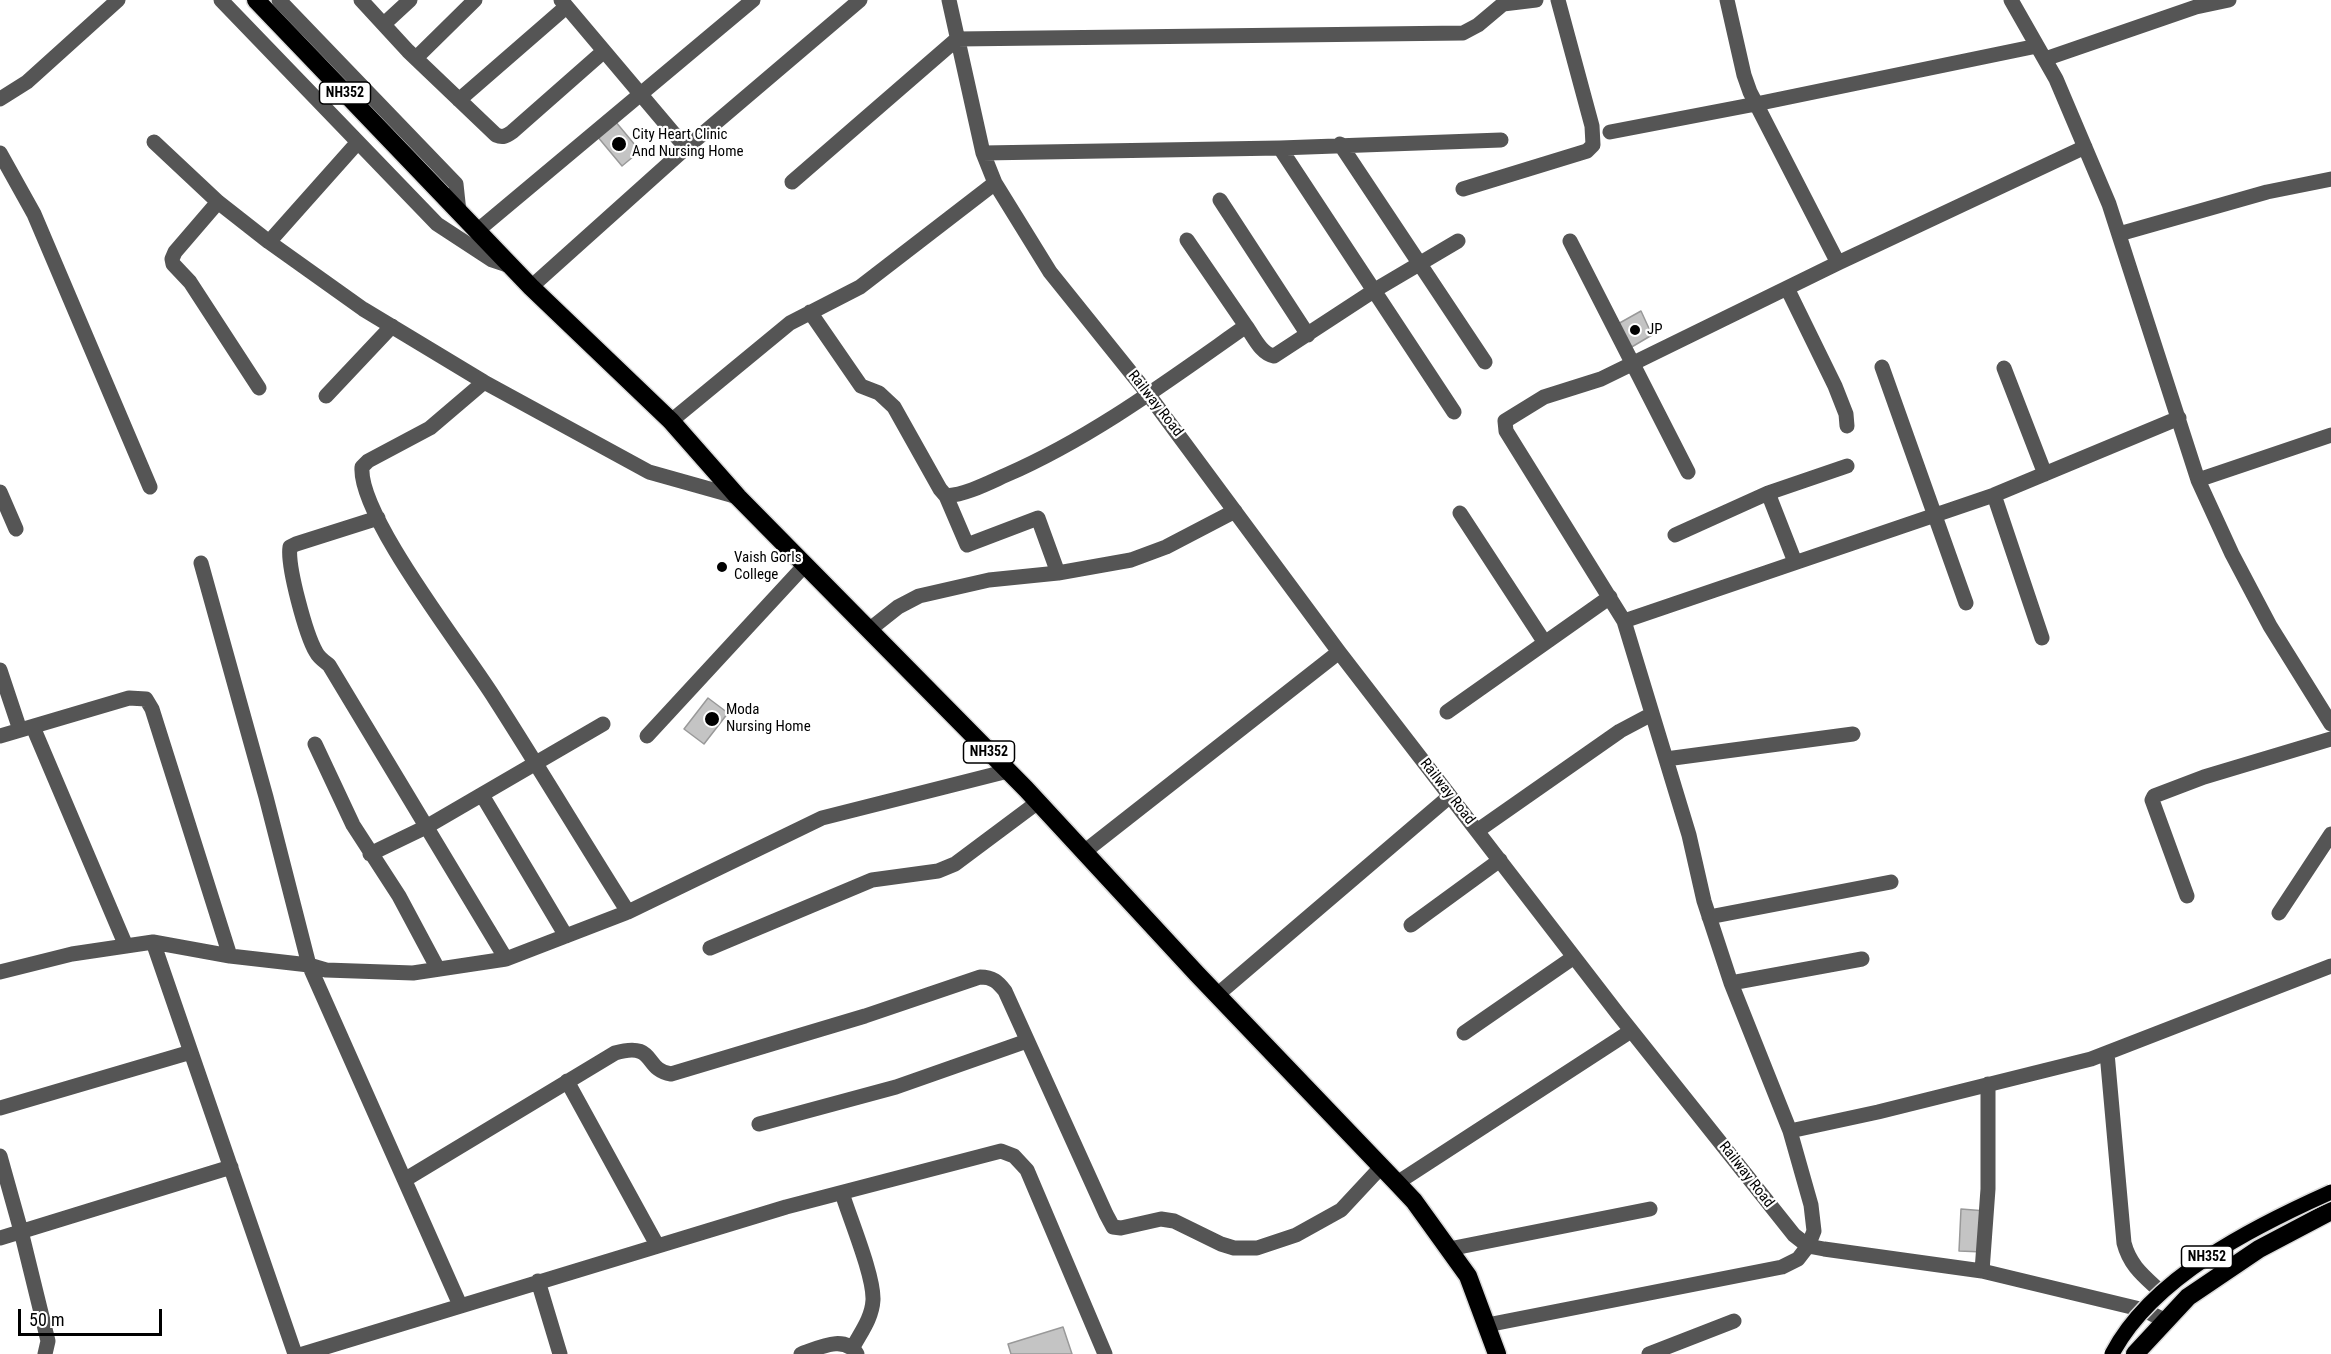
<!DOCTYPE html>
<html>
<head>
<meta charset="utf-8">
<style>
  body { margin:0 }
  #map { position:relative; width:2331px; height:1354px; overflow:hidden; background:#fff; font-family:"Roboto Condensed",sans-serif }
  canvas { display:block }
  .scale { position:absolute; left:18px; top:1309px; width:144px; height:27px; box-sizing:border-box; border:3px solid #000; border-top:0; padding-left:8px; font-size:18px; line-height:21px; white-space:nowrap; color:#000; -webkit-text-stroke:4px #fff; paint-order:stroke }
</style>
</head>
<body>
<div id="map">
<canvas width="2331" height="1354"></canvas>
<div class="scale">50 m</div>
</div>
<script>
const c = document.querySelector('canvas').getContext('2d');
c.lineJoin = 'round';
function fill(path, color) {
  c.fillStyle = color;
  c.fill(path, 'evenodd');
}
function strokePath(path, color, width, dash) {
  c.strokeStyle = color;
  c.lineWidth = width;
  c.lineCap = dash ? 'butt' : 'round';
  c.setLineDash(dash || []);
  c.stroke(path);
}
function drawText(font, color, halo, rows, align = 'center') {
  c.font = font + ' "Roboto Condensed",sans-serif';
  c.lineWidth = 4.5;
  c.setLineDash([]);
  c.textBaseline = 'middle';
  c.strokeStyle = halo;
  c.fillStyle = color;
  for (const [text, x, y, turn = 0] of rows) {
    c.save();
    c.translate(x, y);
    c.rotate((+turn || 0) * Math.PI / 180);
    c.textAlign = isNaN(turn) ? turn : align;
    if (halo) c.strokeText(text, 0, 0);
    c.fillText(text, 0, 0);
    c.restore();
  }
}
const building = new Path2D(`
  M 615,121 L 640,151 L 622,166 L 597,136 Z
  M 1641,311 L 1652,335 L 1630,348 L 1616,325 Z
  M 708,698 L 728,713 L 704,744 L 684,729 Z
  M 1961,1209 L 1986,1211 L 1983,1252 L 1959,1251 Z
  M 1063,1327 L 1072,1354 L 1011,1354 L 1008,1344 Z`);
const minor = new Path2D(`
  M 221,0 L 437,224 L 492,260 L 510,266
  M 279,0 L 456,184 L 459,212
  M 361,0 L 408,51 L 496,135 C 503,138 506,136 512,132 L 604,51
  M 561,0 L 686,148
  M 949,0 L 983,153 L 995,183 L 1050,272 L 1148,394 L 1339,652 L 1618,1014 L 1794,1235 L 1808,1246 L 1824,1249 L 1982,1271 L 2144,1310 L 2166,1321
  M 1727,0 L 1744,75 L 1750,92 L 1838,263
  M 2011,0 L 2056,79 L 2109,204 L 2198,480 L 2232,554 L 2270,626 L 2331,724
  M 384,24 L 410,0
  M 416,58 L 475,0
  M 2045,59 L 2196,7 L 2229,0
  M 0,99 L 27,82 L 118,0
  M 459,100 L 566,7
  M 1610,132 L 1756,104 L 2037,46
  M 154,142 L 218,202 L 269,242 L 363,309 L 484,382 L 649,472 L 738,497
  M 1340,144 L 1485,362
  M 1280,148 L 1454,412
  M 0,153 L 34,214 L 150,487
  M 983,153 L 1280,148 L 1501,140
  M 792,182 L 957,39 L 1463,33 L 1478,25 L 1503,4 L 1536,0
  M 1463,189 L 1587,151 L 1593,145 L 1592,126 L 1558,0
  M 1220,200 L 1308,335
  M 218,202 L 175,252 L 172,259 L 173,264 L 190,282 L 259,388
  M 477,231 L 753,0
  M 2119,234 L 2267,192 L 2331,179
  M 1187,240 L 1246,326
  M 1570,241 L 1688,472
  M 269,242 L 358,142
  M 531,287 L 686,148 L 860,0
  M 1787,288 L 1835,386 L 1846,414 L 1847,426
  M 810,312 L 861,386 L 879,393 L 894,407 L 940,489 L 946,496 C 967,494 986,484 1006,475 C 1093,437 1169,380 1246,326 C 1254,337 1261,354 1274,356 L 1375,290 L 1458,241
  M 1882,367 L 1966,603
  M 2004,368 L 2045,474
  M 484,382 L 430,428 L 368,461 L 362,467 C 358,516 466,652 495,699 C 540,769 583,841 628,912
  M 326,396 L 392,326
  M 671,421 L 790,323 L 860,287 L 995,183
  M 2198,480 L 2331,435
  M 0,492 L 16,529
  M 1768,493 L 1795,562
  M 1994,495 L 2042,638
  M 946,496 L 967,545 L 1038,518 L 1058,573
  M 1460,513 L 1545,643
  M 378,518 L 296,544 L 290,547 C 287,566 306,635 316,652 C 319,658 324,661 329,665 L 506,959
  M 1675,535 L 1768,493 L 1847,466
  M 201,563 L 266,797 L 309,965 L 460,1305
  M 1624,621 L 1994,495 L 2179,418
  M 869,630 L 898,607 L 919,596 L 989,580 L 1058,573 L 1131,560 L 1166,547 L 1235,511
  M 0,670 L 20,730
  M 1447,712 L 1610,597
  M 33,727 L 126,946
  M 0,736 L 129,698 L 146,699 L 152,709 L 230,956
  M 647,736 L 805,565
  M 315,744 L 353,825 L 399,896 L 438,969
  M 1666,759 L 1853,734
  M 482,795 L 566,936
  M 1477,831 L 1620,731 L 1652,714
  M 1084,852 L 1339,652
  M 370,854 L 426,827 L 603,724
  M 2187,896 L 2152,800 L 2154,796 L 2204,777 L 2331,739
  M 2279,913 L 2331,834
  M 1709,917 L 1891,882
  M 1411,925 L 1500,860
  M 153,942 L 295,1354
  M 710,948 L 872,880 L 938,871 L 955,864 L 1038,802
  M 0,972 L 72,954 L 153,942 L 230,956 L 309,965 L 326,970 L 413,973 L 506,959 L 628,912 L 822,818 L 1008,771
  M 1731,983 L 1862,959
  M 1217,995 L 1450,796
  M 1464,1033 L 1574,957
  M 2107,1053 L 2124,1243 C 2130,1266 2144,1276 2161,1292
  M 567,1081 L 657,1245
  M 0,1108 L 191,1052
  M 759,1124 L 896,1087 L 1027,1041
  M 1790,1131 L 1878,1112 L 2091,1059 L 2331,966
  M 0,1156 L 21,1231 L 48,1341 L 45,1354
  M 406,1179 L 615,1053 C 657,1041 643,1070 671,1074 L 865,1016 L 980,977 C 993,977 998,982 1005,991 L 1106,1214 L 1113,1227 L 1121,1228 L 1161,1219 L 1174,1221 L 1221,1244 L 1234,1248 L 1257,1248 L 1296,1235 L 1341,1210 L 1382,1166
  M 1397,1183 L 1631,1031
  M 842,1193 C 850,1219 874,1276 873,1300 C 872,1318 861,1332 853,1347
  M 0,1238 L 231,1167
  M 1449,1249 L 1650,1209
  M 1982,1271 L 1988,1189 L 1988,1084
  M 538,1281 L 560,1354
  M 1487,1325 L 1782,1267 L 1798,1259 L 1808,1246 L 1814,1231 L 1811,1205 L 1790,1131 L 1731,983 L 1704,901 L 1689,835 L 1624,621 L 1506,431 L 1505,421 L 1544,397 L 1601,379 L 1838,263 L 2085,147
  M 303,1354 L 786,1207 L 1001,1151 L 1014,1156 L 1027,1170 L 1105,1354
  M 801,1354 C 819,1348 844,1334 857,1354
  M 1649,1354 L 1734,1321`);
const highway = new Path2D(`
  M 256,0 L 531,287 L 671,421 L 738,497 L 1026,789 L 1197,974 L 1397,1183 L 1414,1201 L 1468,1276 L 1497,1354
  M 2135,1354 L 2188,1297 L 2259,1249 L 2331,1211`);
const majorBridge = new Path2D(`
  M 2112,1354 C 2152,1277 2255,1226 2331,1192`);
const markers = [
  [619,144,8,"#000"],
  [1635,330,6,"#000"],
  [722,567,6,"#000"],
  [712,719,8,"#000"]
];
const shields = [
  [345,93,51],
  [989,752,51],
  [2207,1257,51]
];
const shieldNames = [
  ["NH352",345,93],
  ["NH352",989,752],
  ["NH352",2207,1257]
];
const poiNames = [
  ["City Heart Clinic",632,135],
  ["And Nursing Home",632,152],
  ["JP",1647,330],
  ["Vaish Gorls",734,558],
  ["College",734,575],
  ["Moda",726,710],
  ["Nursing Home",726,727]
];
const streetNames = [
  ["Railway Road",1155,404,52],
  ["Railway Road",1447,792,52],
  ["Railway Road",1746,1175,52]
];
fill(building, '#c4c4c4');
strokePath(building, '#999', 1.5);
strokePath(highway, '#dbdbdb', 21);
strokePath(minor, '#555', 15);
strokePath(highway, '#000', 18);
strokePath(majorBridge, '#dbdbdb', 18, []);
strokePath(majorBridge, '#000', 15);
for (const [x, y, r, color] of markers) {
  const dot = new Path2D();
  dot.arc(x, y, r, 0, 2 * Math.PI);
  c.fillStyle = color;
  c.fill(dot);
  strokePath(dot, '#fff', 2);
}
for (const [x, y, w] of shields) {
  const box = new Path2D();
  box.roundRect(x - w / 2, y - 11, w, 22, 4.5);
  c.fillStyle = '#fff';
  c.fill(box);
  strokePath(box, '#000', 1.5);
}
drawText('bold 14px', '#000', null, shieldNames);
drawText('15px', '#000', '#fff', poiNames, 'left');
drawText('15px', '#000', '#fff', streetNames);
</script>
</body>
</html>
